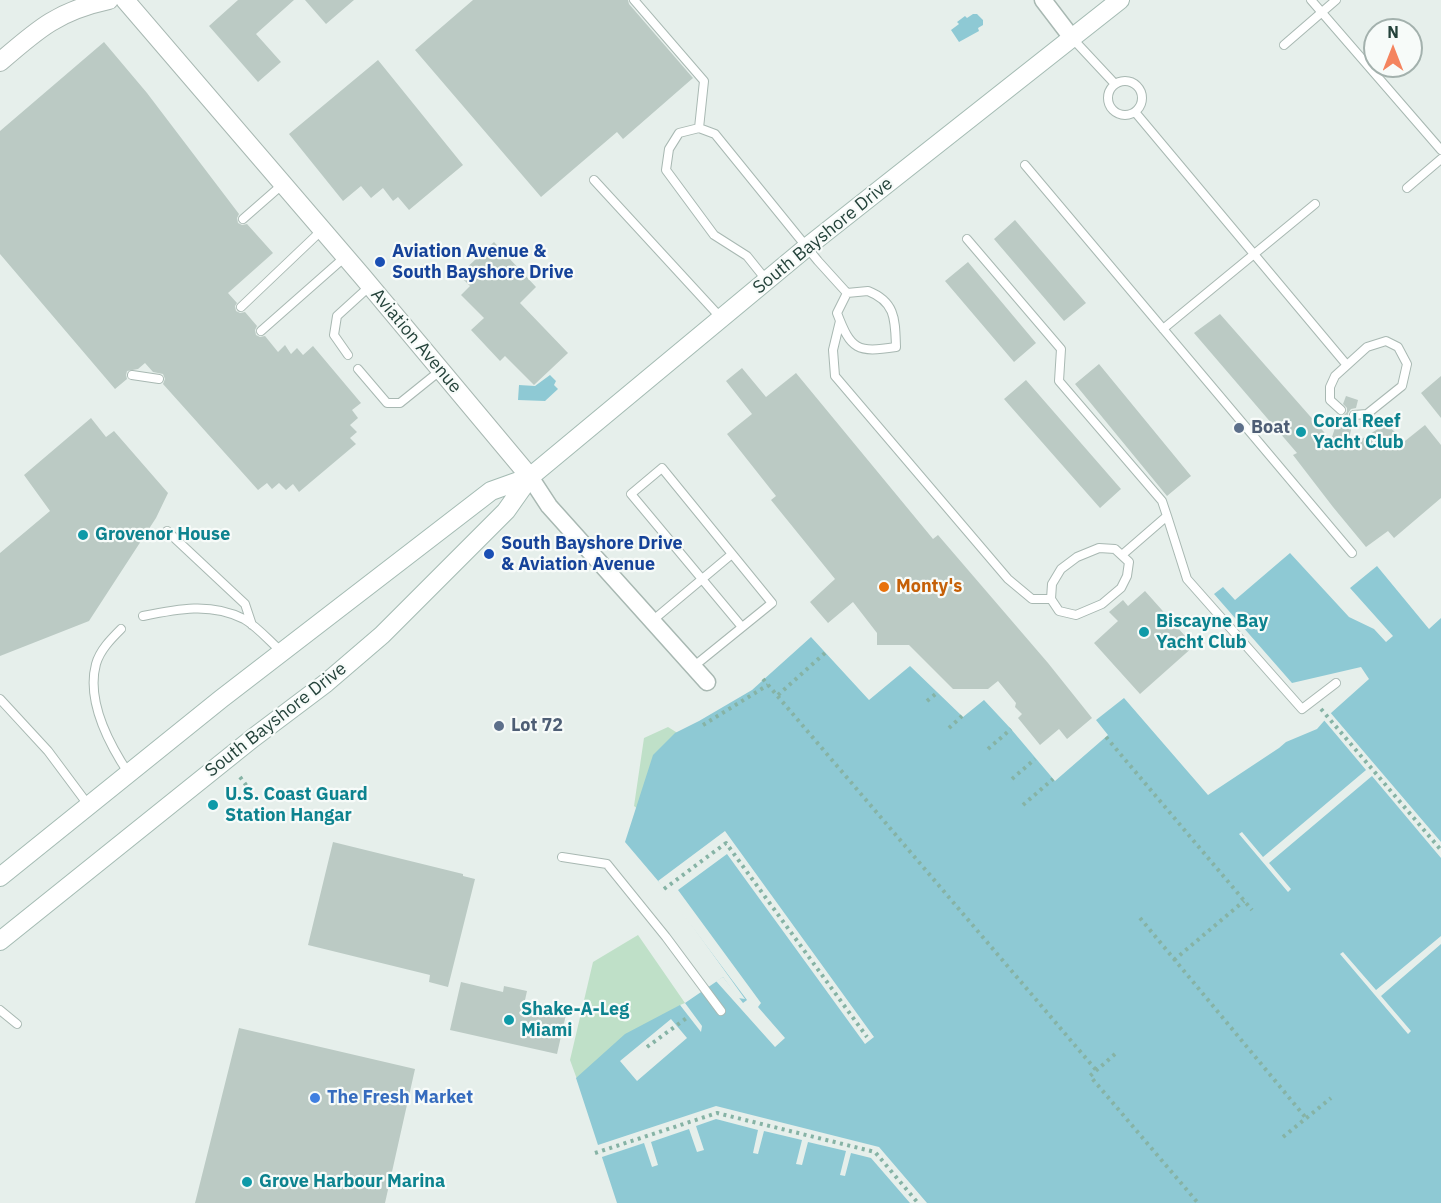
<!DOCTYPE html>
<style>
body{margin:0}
#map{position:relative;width:1441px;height:1203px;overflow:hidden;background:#e6efeb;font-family:"IBM Plex Sans",sans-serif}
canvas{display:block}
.north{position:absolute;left:1363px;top:18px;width:60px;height:60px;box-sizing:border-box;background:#f7fbf9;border:2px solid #a3b1ad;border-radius:50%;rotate:0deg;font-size:16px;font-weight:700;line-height:24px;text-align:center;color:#24423a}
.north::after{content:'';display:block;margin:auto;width:21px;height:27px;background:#f4845f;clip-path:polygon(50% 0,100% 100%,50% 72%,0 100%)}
</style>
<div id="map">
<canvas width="1441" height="1203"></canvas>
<div class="north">N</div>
</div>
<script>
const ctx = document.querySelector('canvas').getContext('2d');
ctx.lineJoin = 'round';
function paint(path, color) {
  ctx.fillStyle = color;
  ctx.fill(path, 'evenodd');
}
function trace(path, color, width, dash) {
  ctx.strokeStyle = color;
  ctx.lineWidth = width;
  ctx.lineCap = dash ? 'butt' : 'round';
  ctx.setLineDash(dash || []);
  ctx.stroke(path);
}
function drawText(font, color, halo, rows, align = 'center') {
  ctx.font = font + ' "IBM Plex Sans",sans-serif';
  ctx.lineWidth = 4.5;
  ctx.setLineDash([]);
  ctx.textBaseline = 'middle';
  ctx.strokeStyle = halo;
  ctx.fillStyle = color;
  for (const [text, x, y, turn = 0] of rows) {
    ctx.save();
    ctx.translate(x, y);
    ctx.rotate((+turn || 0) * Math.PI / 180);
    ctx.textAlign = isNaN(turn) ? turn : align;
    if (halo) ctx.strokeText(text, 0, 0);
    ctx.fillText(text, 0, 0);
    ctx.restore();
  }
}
paint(new Path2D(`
 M668,727L684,737L644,814L634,806L644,738Z
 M638,935L685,1003L680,1005L683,1010L582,1093L570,1060L593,962Z`), '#bfe0c8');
paint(new Path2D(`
 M973,14H977L983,20V25L978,28L979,31L959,42L951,30L959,24L957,22L965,16L967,18Z
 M550,375L556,381L554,385L558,389L545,401L518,400L519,385L535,386Z
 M1290,553L1349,617L1374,629L1386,642L1393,636L1350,588L1377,566L1429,629L1441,618V1203H617L576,1078L625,1034L680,1005L701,1032L702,1026L685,1003L723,977L738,998L745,999L670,895L625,842L653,755L675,733L699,721L752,690L811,637L869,700L910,666L963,717L984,700L1011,729L1055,781L1108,735L1096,720L1124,698L1208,795L1279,748L1286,742L1317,729L1331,713L1369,679L1361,667L1292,683L1214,594L1223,587L1235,600Z`), '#8ec9d4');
paint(new Path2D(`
 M1329,711L1441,842V858L1372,776L1269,863L1291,889L1288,892L1239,834L1242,832L1263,857L1366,770L1323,719Z
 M725,831L874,1037L865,1044L727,854L678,890L761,1003L758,1007L785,1038L775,1047L716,981L723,977L743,1003L747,1000L658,881Z
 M1441,936V944L1381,996L1411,1031L1408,1034L1340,954L1343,952L1376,990Z
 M671,1019L687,1038L637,1081L620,1061Z
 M716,1106L879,1147L927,1203H910L871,1158L851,1153L845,1176L840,1175L846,1151L808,1142L802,1165L796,1164L802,1140L764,1131L758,1154L753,1153L758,1130L716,1119L696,1126L704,1150L697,1152L689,1129L651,1142L658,1165L652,1167L644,1143L599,1158L595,1146Z`), '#e6efeb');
paint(new Path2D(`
 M238,0H294L256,34L281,62L258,82L209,26Z
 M305,0H354L326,24Z
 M473,0H628L629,4L693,78L623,139L617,132L541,197L415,50Z
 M104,42L147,93L239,214L237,218L238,223L242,225L247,224L273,253L228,293L237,303L235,306L236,311L240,313L245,312L257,326L255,330L256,335L260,337L265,336L278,352L285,345L291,354L297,348L303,355L313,346L361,403L352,410L358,418L350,425L357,432L350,438L356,444L299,492L293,484L286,490L279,483L272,489L267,483L258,490L163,384L165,379L163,374L153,372L145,363L138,369L127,371L126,375L127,379L115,389L0,254V131Z
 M378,60L463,165L409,210L398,197L393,201L383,188L371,198L361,186L343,201L289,134Z
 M1015,220L1086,303L1064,321L994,239Z
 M494,242L536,287L520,303L568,353L534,385L505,356L500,361L471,330L484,318L461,295L470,286L459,275Z
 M968,262L1036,343L1014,362L945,281Z
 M1220,314L1331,440L1339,416H1343L1347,412V408L1343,404L1346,396L1358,400L1356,408L1351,409L1348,413V418L1353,421L1347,448L1386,424L1405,441L1425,425L1441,445V498L1394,538L1388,531L1366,547L1333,507L1293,455L1297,453L1194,333Z
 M1099,364L1191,476L1167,496L1075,384Z
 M742,368L766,397L796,373L933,539L938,535L1048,663L1092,718L1067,739L1059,729L1040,745L1018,718L1022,714L1015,707L1016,703L998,681L988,689H953L909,645H877V633L853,602L828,623L810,602L835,579L771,500L776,496L727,434L752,414L726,381Z
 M1441,376V418L1421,393Z
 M1026,380L1121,489L1100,508L1004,399Z
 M91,418L106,437L114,431L168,493L156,518L89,621L0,656V553L50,511L24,475Z
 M1145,591L1194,646L1140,694L1094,643L1118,621L1109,612L1123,600L1128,606Z
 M333,842L463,874V876L475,879L448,987L429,982L430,975L308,945Z
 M461,982L503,992L504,986L527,991L525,1000L567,1010L557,1054L450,1030Z
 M239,1028L415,1069L385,1203H195Z`), '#bbcac4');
const service = new Path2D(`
 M634,0L704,81L699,128
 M1311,0L1441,150
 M1072,38L1115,84
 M1284,45L1336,0
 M1108 98a17 17 0 1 1 34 0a17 17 0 1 1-34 0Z
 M1135,112L1346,364
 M1025,165L1352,553
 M594,180L721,318
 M1407,188L1441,159
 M243,219L283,184
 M967,239L1061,349L1059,381L1162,501L1167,516L1122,555
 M767,281L747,256L714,235L666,170L669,149L679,133L699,128L715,134L818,261L847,293
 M868,291C896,302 895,320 896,347C857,353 851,350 837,313L847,293Z
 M241,307L322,230
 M840,321L833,350L835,376L1008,579L1032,599H1051
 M1163,329L1315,204
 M261,331L345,257
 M348,355L334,335L337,316L370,286
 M358,369L387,403H400L441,370
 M132,375L159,379
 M1341,410L1330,400V387L1335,376L1367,347L1386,341L1398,347L1407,364L1402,386L1367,414L1354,415
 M1167,516L1187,579L1302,709L1336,683
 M167,531L245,604L252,625
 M1099,548L1115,549L1129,562L1127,576L1121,588L1102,604L1076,615L1059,611L1051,599L1052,584L1061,569L1077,557Z
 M143,616C177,609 211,602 244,619C258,627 270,642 283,653
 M652,621L732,554
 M121,629C111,639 100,650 96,664C86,701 109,744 129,774
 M693,667L772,603L662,468L631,494L742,627
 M0,699L48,751L89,806
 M562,857L607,864L666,937L721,1011
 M0,1010L17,1024`);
const minor = new Path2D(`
 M1043,0L1072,38
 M530,477L549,506L707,682`);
const tertiary = new Path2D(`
 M125,0L362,276L530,477
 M0,62C38,29 58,11 109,0`);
const secondary = new Path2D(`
 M0,877L221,699L491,491L530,477
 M0,941L253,738L326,683L382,635L506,511L530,477L807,247L1120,0`);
trace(service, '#a8b8b2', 10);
trace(minor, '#a8b8b2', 19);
trace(tertiary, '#a8b8b2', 20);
trace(secondary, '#a4bbb3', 20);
trace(new Path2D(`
 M763,679L1096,1070
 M778,695L825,653
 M927,701L938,692
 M1321,709L1441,850
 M703,725L768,685
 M949,728L962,716
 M1106,737L1252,910
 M988,749L1011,729
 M240,777L249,789
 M1012,779L1035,759
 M1023,805L1053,779
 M664,889L726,843L867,1037
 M1140,918L1306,1118
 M1174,960L1244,901
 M647,1047L688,1017
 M1115,1054L1090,1076L1198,1203
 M1283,1137L1331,1098
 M595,1153L717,1113L875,1152L918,1203`), '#86b3a5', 4, [3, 4.5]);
trace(service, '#fff', 8);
trace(minor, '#fff', 16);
trace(tertiary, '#fff', 18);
trace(secondary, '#fff', 18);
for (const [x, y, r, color] of [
 [380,262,6,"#1a4fb4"],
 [1239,428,6,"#5c6f8a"],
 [1301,432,6,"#0f9aa8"],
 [83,535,6,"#0f9aa8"],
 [489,554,6,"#1a4fb4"],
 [884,587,6,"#e8710a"],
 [1144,632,6,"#0f9aa8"],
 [499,726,6,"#5c6f8a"],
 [213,805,6,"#0f9aa8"],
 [509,1020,6,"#0f9aa8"],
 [315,1098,6,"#3f7fe0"],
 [247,1182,6,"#0f9aa8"]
]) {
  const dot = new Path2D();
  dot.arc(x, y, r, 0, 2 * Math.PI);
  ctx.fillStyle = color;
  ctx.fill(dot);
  trace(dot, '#f7fbf9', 2);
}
drawText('18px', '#24423a', '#f7fbf9', [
 ["South Bayshore Drive",823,236,-39],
 ["Aviation Avenue",416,341,50],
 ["South Bayshore Drive",276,720,-38]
]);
drawText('bold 18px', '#164399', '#f7fbf9', [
 ["Aviation Avenue &",392,252],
 ["South Bayshore Drive",392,273],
 ["South Bayshore Drive",501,544],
 ["& Aviation Avenue",501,565]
], 'left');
drawText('bold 18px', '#0d838f', '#f7fbf9', [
 ["Coral Reef",1313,422],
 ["Yacht Club",1313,443],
 ["Grovenor House",95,535],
 ["Biscayne Bay",1156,622],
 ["Yacht Club",1156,643],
 ["U.S. Coast Guard",225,795],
 ["Station Hangar",225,816],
 ["Shake-A-Leg",521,1010],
 ["Miami",521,1031],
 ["Grove Harbour Marina",259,1182]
], 'left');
drawText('bold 18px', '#4e5e75', '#f7fbf9', [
 ["Boat",1251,428],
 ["Lot 72",511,726]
], 'left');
drawText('bold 18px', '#c56008', '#f7fbf9', [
 ["Monty's",896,587]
], 'left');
drawText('bold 18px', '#366cbe', '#f7fbf9', [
 ["The Fresh Market",327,1098]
], 'left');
</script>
